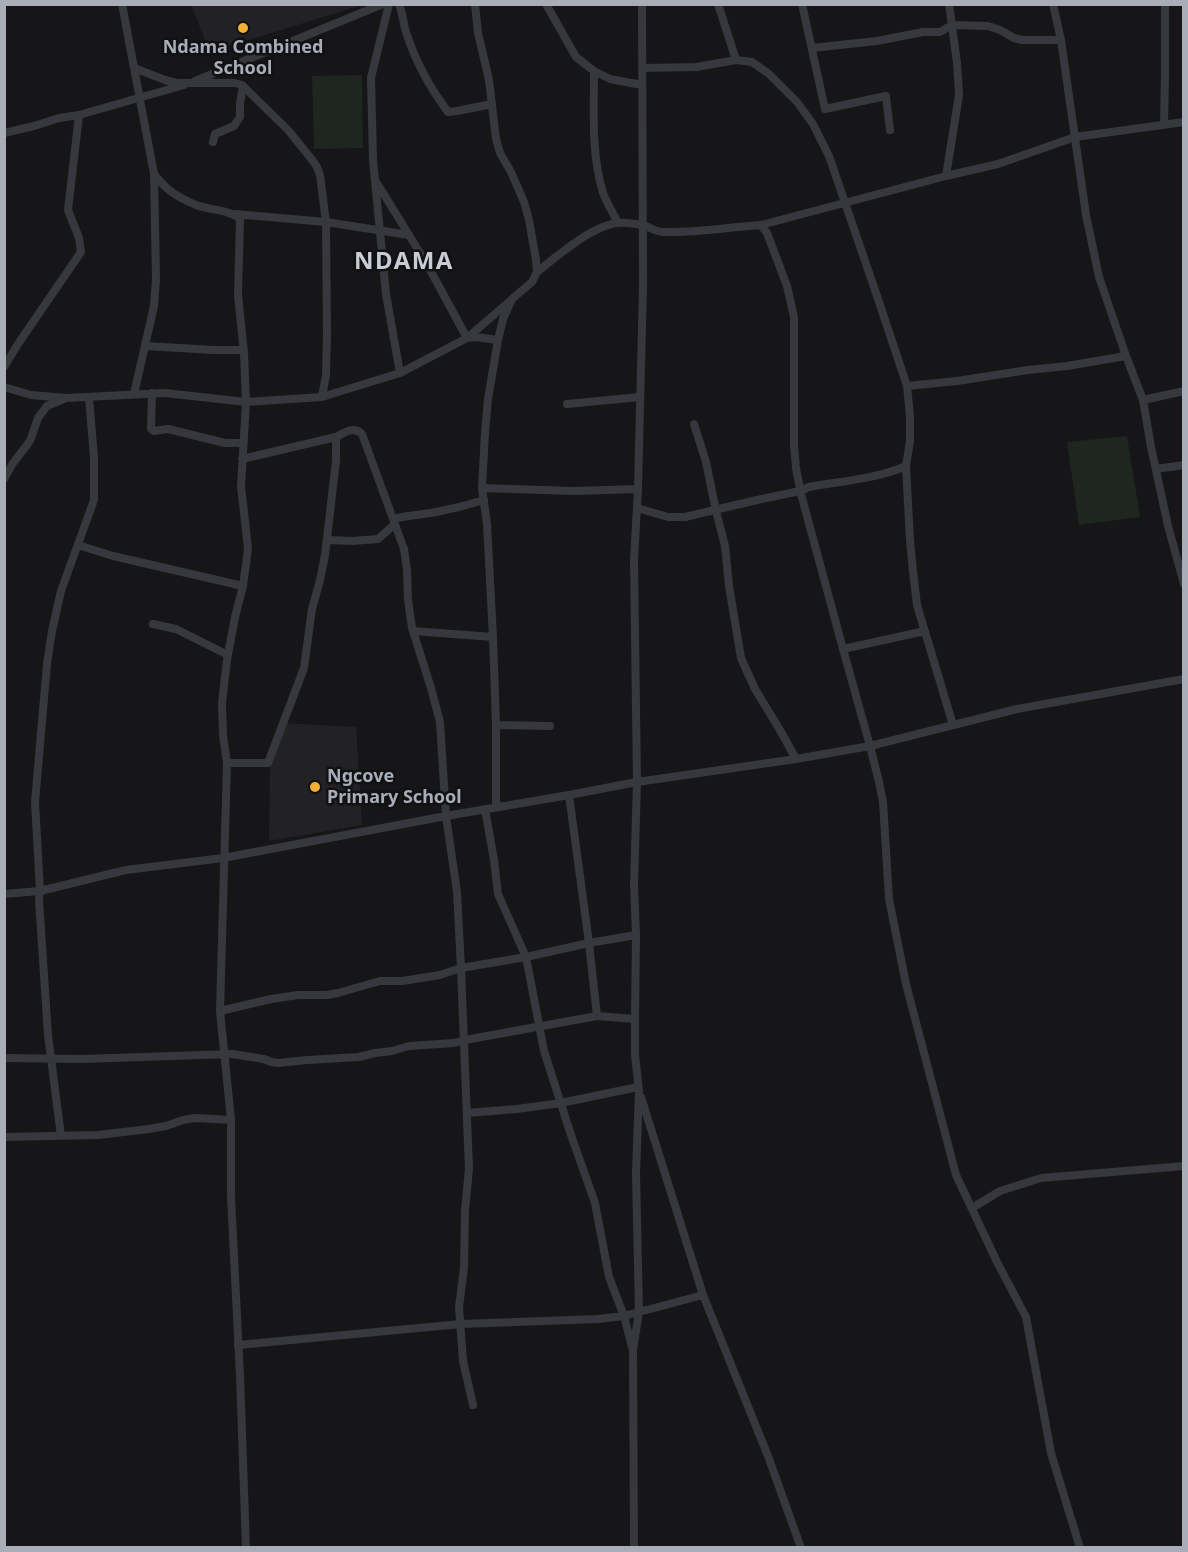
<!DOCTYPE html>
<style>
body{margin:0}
#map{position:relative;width:1188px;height:1552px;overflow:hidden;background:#161618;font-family:"Noto Sans",sans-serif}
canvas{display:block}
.frame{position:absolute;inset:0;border:6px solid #a8adb8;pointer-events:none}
</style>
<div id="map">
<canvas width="1188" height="1552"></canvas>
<div class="frame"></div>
</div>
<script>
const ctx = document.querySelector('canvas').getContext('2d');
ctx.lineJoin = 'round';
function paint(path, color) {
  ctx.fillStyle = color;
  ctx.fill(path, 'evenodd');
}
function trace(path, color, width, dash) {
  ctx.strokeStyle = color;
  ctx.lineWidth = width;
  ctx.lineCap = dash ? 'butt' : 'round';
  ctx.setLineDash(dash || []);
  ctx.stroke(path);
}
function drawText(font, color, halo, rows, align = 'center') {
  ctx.font = font + ' "Noto Sans",sans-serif';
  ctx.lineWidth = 5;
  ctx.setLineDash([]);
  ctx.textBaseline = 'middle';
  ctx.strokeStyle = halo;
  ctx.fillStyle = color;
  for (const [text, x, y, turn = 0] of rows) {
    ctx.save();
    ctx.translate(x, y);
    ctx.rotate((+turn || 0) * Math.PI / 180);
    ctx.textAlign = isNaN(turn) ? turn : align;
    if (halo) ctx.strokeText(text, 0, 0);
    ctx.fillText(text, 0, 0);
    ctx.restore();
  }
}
paint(new Path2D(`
 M191,5H362L210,52Z
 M282,723L356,727L362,825L269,841L270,763Z`), '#222225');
paint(new Path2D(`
 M362,75L363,148L314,149L312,76Z
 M1127,436L1140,517L1079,525L1067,442Z`), '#1e261f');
trace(new Path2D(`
 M122,4L154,174L156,279L154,306L134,394
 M389,4L371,78L373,160L386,294L400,373
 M399,4C403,14 403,23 406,32C415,60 430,88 448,112L457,111L492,104
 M475,4L478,33L489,80L496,139L500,153L511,172L524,202L529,220L536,260L537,272L532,282L512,299L503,319L498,340L488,399L485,433L482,488L487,524L493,637L496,725V807
 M546,4L576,57L594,71L610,79L642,85
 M718,4L736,60
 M802,4L825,109L886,96L890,130
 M1053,4L1061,40L1086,215L1099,277L1126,356L1143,400L1151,447L1168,526L1184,584
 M812,48L877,41L923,32H940L952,25L988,26L1000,30L1014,38L1022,40H1061
 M134,68L165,80L177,83H235L242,85L288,130L313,161L317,167L320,175L326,222L327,333L326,375L322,397
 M642,68L696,67L736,60L752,62L769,74L797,102L813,124L829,156L877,296L907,386L910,416V441L906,466L910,540L913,571L917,605L953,725
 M594,71C594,112 591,153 603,193C607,203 613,213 618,223
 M195,81L383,4
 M1164,125L1165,76V4
 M4,133L34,126L59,118L79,115L184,85
 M213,142L215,134L234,126L240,117V103L243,86
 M154,174C166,190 177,197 196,205C208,210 234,210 240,220L238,295L244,353L246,402L241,487L245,521L248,549L243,586L235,617L227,660L222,703L223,735L227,763L220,1011L231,1120V1197L240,1376L246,1548
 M946,176L959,95L957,63L949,4
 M377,183L428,266L467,338L510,301
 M235,214L326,222L409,235
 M761,225L767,233L787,286L794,317V445L796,468L801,494L843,649L925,631
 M537,272C557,256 594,224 619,223C626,222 635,224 642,225C650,227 656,232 664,232C696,233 729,227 761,225L946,176L998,164L1075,137L1184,122
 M145,346L213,350H243
 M4,367L18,344L81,252L79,238L68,210L79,115
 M907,386L957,381L1028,370L1067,366L1126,356
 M4,387L31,395L66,398L165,393L246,402L322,397L400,373L467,338L475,337L498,340
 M152,393L151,429L154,431L168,429L225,443H243
 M1143,400L1184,391
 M567,404L640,397
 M694,424L706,462L716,511L725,546L729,586L741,658L755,689L780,730L796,759
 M242,459L336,437C345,432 354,426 362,434L404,549L407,570L408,600L412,628L431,688L440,722L446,816L457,892L461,968L469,1169L465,1210L464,1268L459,1307L463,1361L473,1405
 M1156,469L1184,465
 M4,479L13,463L30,441L38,418L47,406L64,399
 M482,488L573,491L638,489
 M637,508L668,517H685L757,500L800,491L809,487C842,481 876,479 906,466
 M393,519C408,515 421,515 436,512C452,509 468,505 484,500
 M327,540L352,541L378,539L395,524
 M78,545L113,556L243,586
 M153,624L176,629L228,655
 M413,631L493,637
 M843,649L870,746L879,782L883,802L889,899L906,984L956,1175L997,1262L1026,1317L1051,1453L1080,1548
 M496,725L550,726
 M227,763H268L304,668L312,609L320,580L325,555L336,461V437
 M569,795L589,943L597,1016
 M485,809L494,860L498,894L526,957L544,1051L571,1135L595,1203L609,1277L624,1316L632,1347
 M4,894L40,891L126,870L223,858L446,816L569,795L637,782L796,759L870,746L1017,709L1184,679
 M220,1011L271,999L298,995H327L338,993L380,981H402L440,975L461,968L526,957L589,943L636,935
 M4,1058L82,1059L232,1054L264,1059L271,1062L278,1063L307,1060L359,1057L375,1053L392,1051L409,1046L454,1043L465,1040L597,1016L635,1019
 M641,1097L703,1295L768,1456L801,1548
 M467,1113L517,1109L561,1103L638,1087
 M61,1136L48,1035L39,900L40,891L35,802L47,664L52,631L61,591L94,500V457L89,398
 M4,1137L98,1135L149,1129L166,1126L183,1120L195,1118L231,1120
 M972,1208L1000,1191L1041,1178L1184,1166
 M238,1345L461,1324L598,1319L624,1316L703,1295
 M634,1548L633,1350L639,1312L636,1173L639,1091L635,1055V1019L636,935L634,885L637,782L634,560L638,489L643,286L642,4`), '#37383d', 8);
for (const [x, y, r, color] of [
 [243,28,6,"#f2b134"],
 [315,787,6,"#f2b134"]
]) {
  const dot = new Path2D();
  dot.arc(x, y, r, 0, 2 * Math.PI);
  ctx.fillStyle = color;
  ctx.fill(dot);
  trace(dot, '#111113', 2);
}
drawText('bold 18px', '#a8adb8', '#111113', [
 ["Ndama Combined",243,48],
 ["School",243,69],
 ["Ngcove",327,777,"left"],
 ["Primary School",327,798,"left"]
]);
ctx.letterSpacing = '1.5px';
drawText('bold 24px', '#c9ccd4', '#111113', [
 ["NDAMA",404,262]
]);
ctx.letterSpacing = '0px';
</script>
